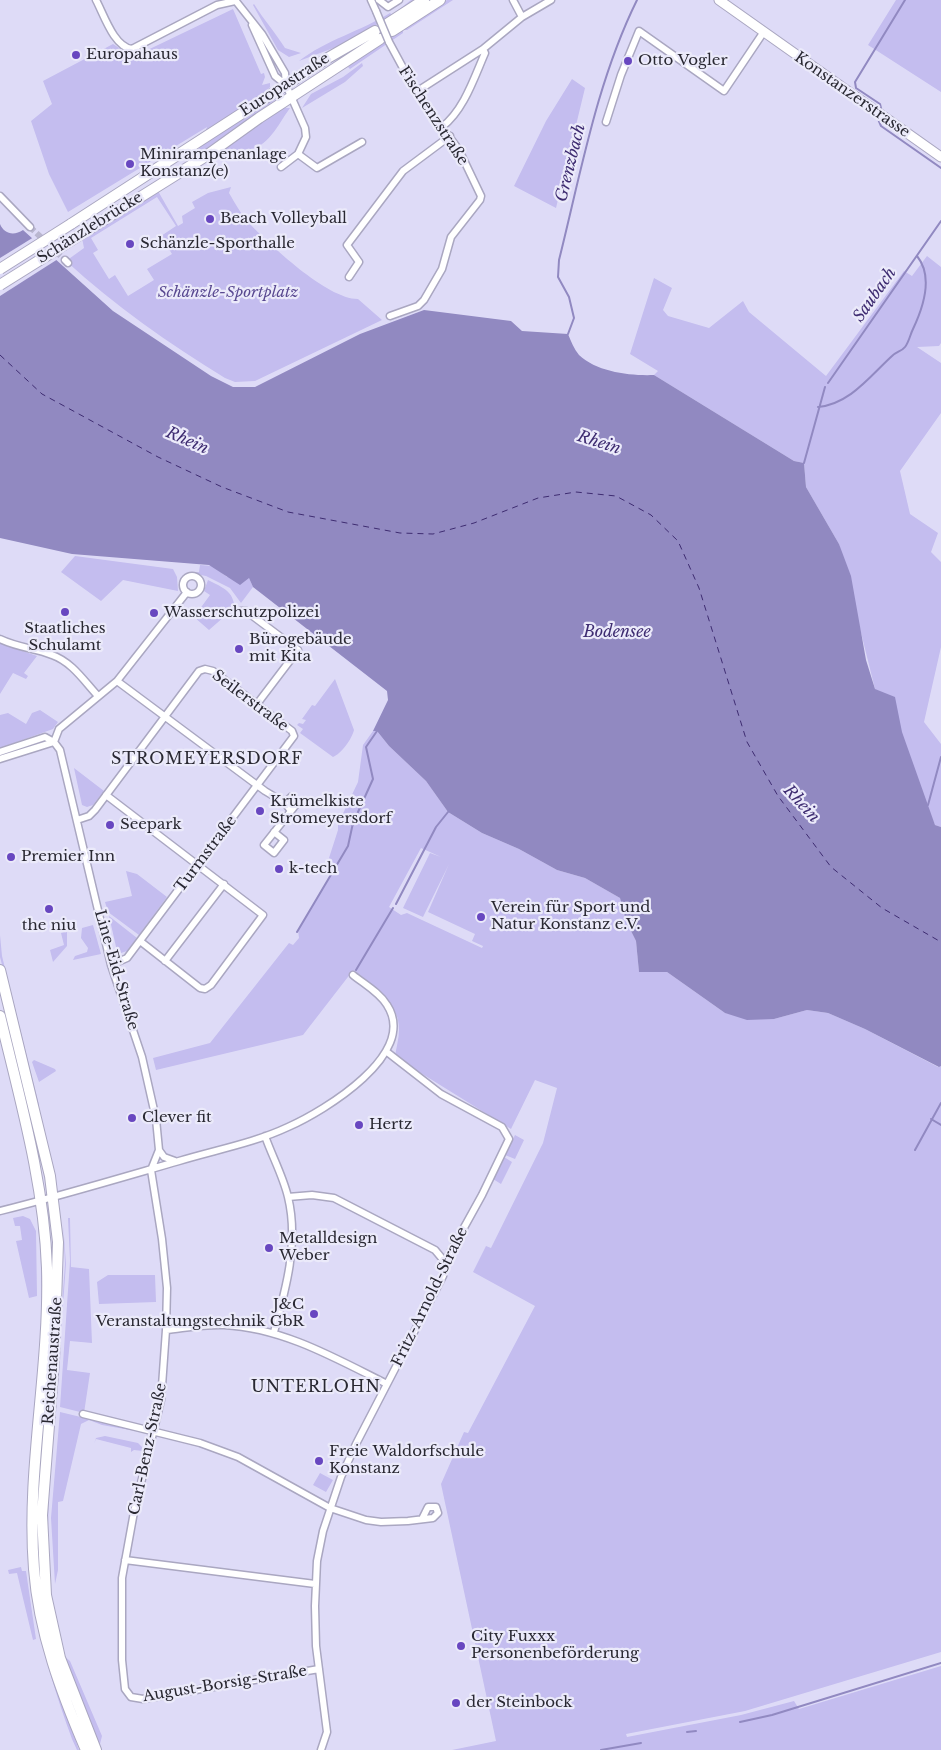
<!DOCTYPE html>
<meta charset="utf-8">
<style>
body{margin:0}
canvas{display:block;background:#dedbf7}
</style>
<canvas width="941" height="1750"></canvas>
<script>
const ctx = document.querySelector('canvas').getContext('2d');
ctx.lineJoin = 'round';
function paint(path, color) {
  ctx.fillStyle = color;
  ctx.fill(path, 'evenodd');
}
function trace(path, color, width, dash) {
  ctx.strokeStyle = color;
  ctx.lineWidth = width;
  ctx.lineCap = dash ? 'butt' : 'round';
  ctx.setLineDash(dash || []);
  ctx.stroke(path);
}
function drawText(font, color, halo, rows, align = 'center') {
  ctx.font = font + ' "Libre Baskerville",serif';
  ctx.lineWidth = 4.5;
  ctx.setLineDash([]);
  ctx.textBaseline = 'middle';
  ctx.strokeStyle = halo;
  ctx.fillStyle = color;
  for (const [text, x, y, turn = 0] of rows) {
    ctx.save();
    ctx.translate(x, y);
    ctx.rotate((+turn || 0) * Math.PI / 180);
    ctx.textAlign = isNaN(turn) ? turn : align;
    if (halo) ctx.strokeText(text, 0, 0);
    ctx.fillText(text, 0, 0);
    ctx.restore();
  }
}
paint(new Path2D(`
 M411,0H418L344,44L299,61C326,40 361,31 390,13L392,15Z
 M447,0H453L407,30H403V33L350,69L348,67L360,56Z
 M896,0H941V92L868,45Z
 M254,4C264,20 275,32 285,48L301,53L289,57L278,50L253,5Z
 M233,9L261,74L264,73L265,77L262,85L270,83V87L262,96L205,132L207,127L68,212L49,174L31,121L52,104L43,81L113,44L133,57Z
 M362,63L363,66L345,82L302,108L311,94L343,77Z
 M572,79L585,88L556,208L514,186L546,121Z
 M276,96L278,98L200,153L198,149L199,146Z
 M284,108H290C277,126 269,147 245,151C235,152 226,152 217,155L261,121Z
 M231,187L229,193C235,203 241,214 248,222C270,245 327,299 358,299L382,320L255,381L235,382L225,378C168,343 115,306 66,261L84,248L82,238L158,191L178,226L183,223L182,216L195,208L192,202L208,193ZM157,197L176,226L161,236L172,254L147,269L154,280L128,296L115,275L109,279L93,253L98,250L91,238Z
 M927,256L941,267V343L939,346L917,347L941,363V413L900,471L910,514L938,533L931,552L941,562V647L924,722L941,744V827L935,825L875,689L839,544L806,487L804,463L794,461L654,375L658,371L630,354L654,278L672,288L663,310L668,316L709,328L743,301L749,312L826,376L904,271L912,276Z
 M75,556L173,569L177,577L178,591L123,580L101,601L61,572Z
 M200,565L213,566L227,577L249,578L253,587L241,603L230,588L206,576L191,573L199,572Z
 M208,580C230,591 234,592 236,618L225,616L209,630L194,617L210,595L204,591Z
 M0,643L37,656L24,673L28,676L26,679L13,673L0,694Z
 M335,679L354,730C352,739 341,754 333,757L300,733L303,729L297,725L299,723L303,724L306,720L302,719L312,705L315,706Z
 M40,710L58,722L53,729L0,748V715L8,713L26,724L32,713Z
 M373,731H377L389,746L426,781L448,812L482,833L519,849L557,870L585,878L620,898L626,921L636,941L639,972H667L725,1013L774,1019L807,1010L828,1013L865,1029L938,1067L941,1066V1652L745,1711L626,1734L627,1737L741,1715L794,1701L799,1709L941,1666V1750H452L496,1741L441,1484L464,1432L468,1433L535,1306L473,1272L486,1246L491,1248L543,1143L557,1088L535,1080L511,1129L395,1057C396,1048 399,1039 399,1030C400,1001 372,987 351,973L303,1035L156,1070L153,1058L210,1043L289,943L293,945L299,938L298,930L336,867L329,858L338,830V824L358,782L363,745ZM421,848L441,857L430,853L403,908L423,917L449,864L428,912L475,934L472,941L483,946L495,923L482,948L407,913L401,915L389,907Z
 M74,768L104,791L93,805L87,807L82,805Z
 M126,871L137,874L167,897L139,935L108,912L105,902L132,896Z
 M109,916L137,938L127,951L121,953L117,951Z
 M93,925L101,954L73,960L75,956L87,952L88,948L81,938L82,928Z
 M67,931V946L53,962L50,950L64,945L61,933Z
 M0,935L2,956L39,1105H38L0,957Z
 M34,1060L55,1069L56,1071L39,1082L32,1062Z
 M515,1135L524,1140L515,1159L505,1155Z
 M504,1157L512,1162L501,1184L493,1179Z
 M23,1216L30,1219L36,1231L37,1296L29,1298L16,1241L22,1240L20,1226H15L13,1218Z
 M68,1218H70L71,1267L89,1269L92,1343L70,1341L67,1370L90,1373L84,1413L60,1407L70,1261Z
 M63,1223L66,1264L49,1491L48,1529L51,1594L46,1529L65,1264Z
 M40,1225L44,1294L29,1534L65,1711L79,1750H77L72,1739C41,1653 23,1583 29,1490C33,1420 44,1349 41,1278C41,1262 41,1244 38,1229Z
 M108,1275H155L156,1302L99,1304L97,1282Z
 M60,1412L147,1433L102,1425L89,1420L81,1424L63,1501L58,1502V1570L55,1584L51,1518Z
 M105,1436L138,1443L142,1447L143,1451L134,1450L131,1452V1448L96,1439L94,1444L96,1438Z
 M320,1473L333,1480L326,1492L313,1485Z
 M21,1567L22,1571H26L36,1639L33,1640L17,1573L9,1574L8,1570Z
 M64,1656L70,1661L102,1736L99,1748Z`), '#c4bdef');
paint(new Path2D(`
 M0,224C4,234 14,236 23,230L113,311L211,376L233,387H255L360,334L424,310L511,321L522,331L568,334C571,341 574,349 579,355C597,372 630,376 654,375L794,461L804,463L806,487L839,544L851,576L866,660L875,689L895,697L902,732L935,825L941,827V1066L939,1067L865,1029L828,1013L807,1010L774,1019L747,1020L725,1013L667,972H639L636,941L626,921L620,898L585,878L557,870L519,849L482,833L448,812L426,781L389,746L377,731H373L388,700L387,691L253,587L249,578L240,585L209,565L72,554L0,538Z`), '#9189c1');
paint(new Path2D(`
 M34,237L58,259L0,296V258Z`), '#dedbf7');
trace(new Path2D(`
 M881,108L880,104L856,88L855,82L905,0
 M878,119L881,126L941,168
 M568,334L574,318L569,297L558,277L559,260C581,172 597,81 637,0
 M828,383L941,221
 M818,407C850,404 870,376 892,356C896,352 902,351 905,347C909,342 910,335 913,329C923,308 934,277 917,256
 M804,463L825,387
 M928,805L941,757
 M396,904L436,827L448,812
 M297,932L348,846L353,823L373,779L366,747L377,731
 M356,970L393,908
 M931,1119L941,1125
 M915,1150L941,1103
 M740,1722L772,1715L941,1663
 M687,1732L696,1731
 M601,1750L641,1743`), '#9189c1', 2);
trace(new Path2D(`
 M0,355L42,394L158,457L222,487L288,512L400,533L433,534L474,523L538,498L576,492L616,496L651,515L678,541L699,588L747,742L778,796L831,867L882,908L941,942`), '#3e2c71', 1, [6, 5]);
trace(new Path2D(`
 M30,227L65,260`), '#bab7d0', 6, [6, 3]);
const street = new Path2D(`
 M96,0C104,15 114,47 132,49L217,5L235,1
 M235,0L262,34L285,73L286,85L305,128L306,137L298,154L281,167
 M371,0L376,11
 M379,0L388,7L399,0
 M513,0L522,17
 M252,25L275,76L286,85
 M389,42L416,92L459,150L481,196L480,200L451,237L442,269L424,300L418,306L390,316
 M416,92L483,49L522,17L551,0
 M606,122L621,75L639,31L724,91L763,33
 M442,127C464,110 474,78 485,53L483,49
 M298,154L317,168L362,142
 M0,196L30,227
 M65,260L68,263
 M349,277L359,262L347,245L403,171L450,136
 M183 585a9 9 0 1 1 18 0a9 9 0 1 1-18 0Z
 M241,611H246L298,650L257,704
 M0,639C19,648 35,648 52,655C72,662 84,681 98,696
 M117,681L265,791L285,803L291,811L264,845L274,853L284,840L274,832
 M54,742L59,729L117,681L187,592
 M0,752L45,737L54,742L60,750L111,965L142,1057L156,1119L159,1150L151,1170
 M0,759L54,742
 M106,795L263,915L211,985L205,989L200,988L140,941
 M285,803L291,797L298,802L291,811
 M77,820L89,816L95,810L199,671L205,669L213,671L292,731L294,736L127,958L111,965
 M165,961L224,884
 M265,1136C272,1156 283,1176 288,1197C299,1242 286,1289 274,1332
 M159,1150L164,1157L175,1161
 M151,1170L162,1239L167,1288L166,1330L161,1400L134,1512L122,1578V1660L125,1689L131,1697L143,1699L319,1669
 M288,1197L312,1195L334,1198L435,1250L445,1262
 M0,1211C60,1196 120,1178 179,1161C215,1150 254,1143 288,1127C324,1111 419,1054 387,1005C379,992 364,984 353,975
 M166,1330C185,1328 205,1324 224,1325C283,1328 335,1358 387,1384
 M83,1414L200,1443L238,1457L330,1508L366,1520L381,1522L408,1521L433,1518L438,1513L436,1507H428L422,1519
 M125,1560L315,1584
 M321,1750L327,1732L316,1646L315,1606L317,1561L323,1531L341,1477L356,1444L443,1276L445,1262L482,1195L509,1139L502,1127L441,1094L387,1052`);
const secondary = new Path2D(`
 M719,0L941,157`);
const primary = new Path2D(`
 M387,24L424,0
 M392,31L440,0
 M206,156L259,118L380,39
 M71,224L326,59L375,31
 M0,970L50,1176L58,1242L54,1361L42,1515L46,1595L60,1658L96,1750
 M0,1016C20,1100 44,1182 47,1268C50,1369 26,1469 34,1569C39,1633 61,1692 86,1750`);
trace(street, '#aaa7c1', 9);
trace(secondary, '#aaa7c1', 11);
trace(primary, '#aaa7c1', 12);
trace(street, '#fff', 6);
trace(secondary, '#fff', 9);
trace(primary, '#fff', 10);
const streetBridge = new Path2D(`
 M376,11L389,42`);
const primaryBridge = new Path2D(`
 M0,269L71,224
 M0,285L206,156`);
trace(streetBridge, '#aaa7c1', 9, []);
trace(primaryBridge, '#aaa7c1', 12, []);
trace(streetBridge, '#fff', 6);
trace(primaryBridge, '#fff', 10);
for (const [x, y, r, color] of [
 [76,55,5,"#6847c0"],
 [628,61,5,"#6847c0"],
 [130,164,5,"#6847c0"],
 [210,219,5,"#6847c0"],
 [130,244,5,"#6847c0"],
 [65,612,5,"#6847c0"],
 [154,613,5,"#6847c0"],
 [239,649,5,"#6847c0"],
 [260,811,5,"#6847c0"],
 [110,825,5,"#6847c0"],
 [11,857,5,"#6847c0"],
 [279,869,5,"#6847c0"],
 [49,909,5,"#6847c0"],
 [481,917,5,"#6847c0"],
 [132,1118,5,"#6847c0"],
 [359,1125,5,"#6847c0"],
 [269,1248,5,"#6847c0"],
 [314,1314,5,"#6847c0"],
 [319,1461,5,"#6847c0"],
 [461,1646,5,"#6847c0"],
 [456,1703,5,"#6847c0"]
]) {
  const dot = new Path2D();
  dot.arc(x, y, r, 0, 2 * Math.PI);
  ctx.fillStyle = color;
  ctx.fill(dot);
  trace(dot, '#ebeafa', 2);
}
drawText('15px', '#292832', '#ebeafa', [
 ["Europahaus",86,55],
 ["Otto Vogler",638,61],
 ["Minirampenanlage",140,155],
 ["Konstanz(e)",140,172],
 ["Beach Volleyball",220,219],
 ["Schänzle-Sporthalle",140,244],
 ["Wasserschutzpolizei",164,613],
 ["Staatliches",65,629,"center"],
 ["Schulamt",65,646,"center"],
 ["Bürogebäude",249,640],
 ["mit Kita",249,657],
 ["Krümelkiste",270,802],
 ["Stromeyersdorf",270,819],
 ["Seepark",120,825],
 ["Premier Inn",21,857],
 ["k-tech",289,869],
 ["Verein für Sport und",491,908],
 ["Natur Konstanz e.V.",491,925],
 ["the niu",49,926,"center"],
 ["Clever fit",142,1118],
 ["Hertz",369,1125],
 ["Metalldesign",279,1239],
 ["Weber",279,1256],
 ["J&C",304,1305,"right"],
 ["Veranstaltungstechnik GbR",304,1322,"right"],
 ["Freie Waldorfschule",329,1452],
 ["Konstanz",329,1469],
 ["City Fuxxx",471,1637],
 ["Personenbeförderung",471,1654],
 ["der Steinbock",466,1703]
], 'left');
drawText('15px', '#292832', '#ebeafa', [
 ["Europastraße",285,85,-33],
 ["Konstanzerstrasse",852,95,35],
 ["Fischenzstraße",433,116,57],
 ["Schänzlebrücke",90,228,-32],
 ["Seilerstraße",250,701,37],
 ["Turmstraße",206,854,-53],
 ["Line-Eid-Straße",116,970,74],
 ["Fritz-Arnold-Straße",430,1297,-64],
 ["Reichenaustraße",53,1361,-86],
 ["Carl-Benz-Straße",148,1449,-78],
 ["August-Borsig-Straße",225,1684,-9]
]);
drawText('italic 15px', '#594991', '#ebeafa', [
 ["Schänzle-Sportplatz",228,293]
]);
drawText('italic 16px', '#3e2c71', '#ebeafa', [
 ["Grenzbach",571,163,-76],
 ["Saubach",875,295,-55],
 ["Rhein",187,441,24],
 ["Rhein",599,443,18],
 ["Bodensee",617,632],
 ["Rhein",801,804,47]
]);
ctx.letterSpacing = '1px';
drawText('16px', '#292832', '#ebeafa', [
 ["STROMEYERSDORF",207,759],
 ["UNTERLOHN",316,1387]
]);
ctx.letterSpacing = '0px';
</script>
